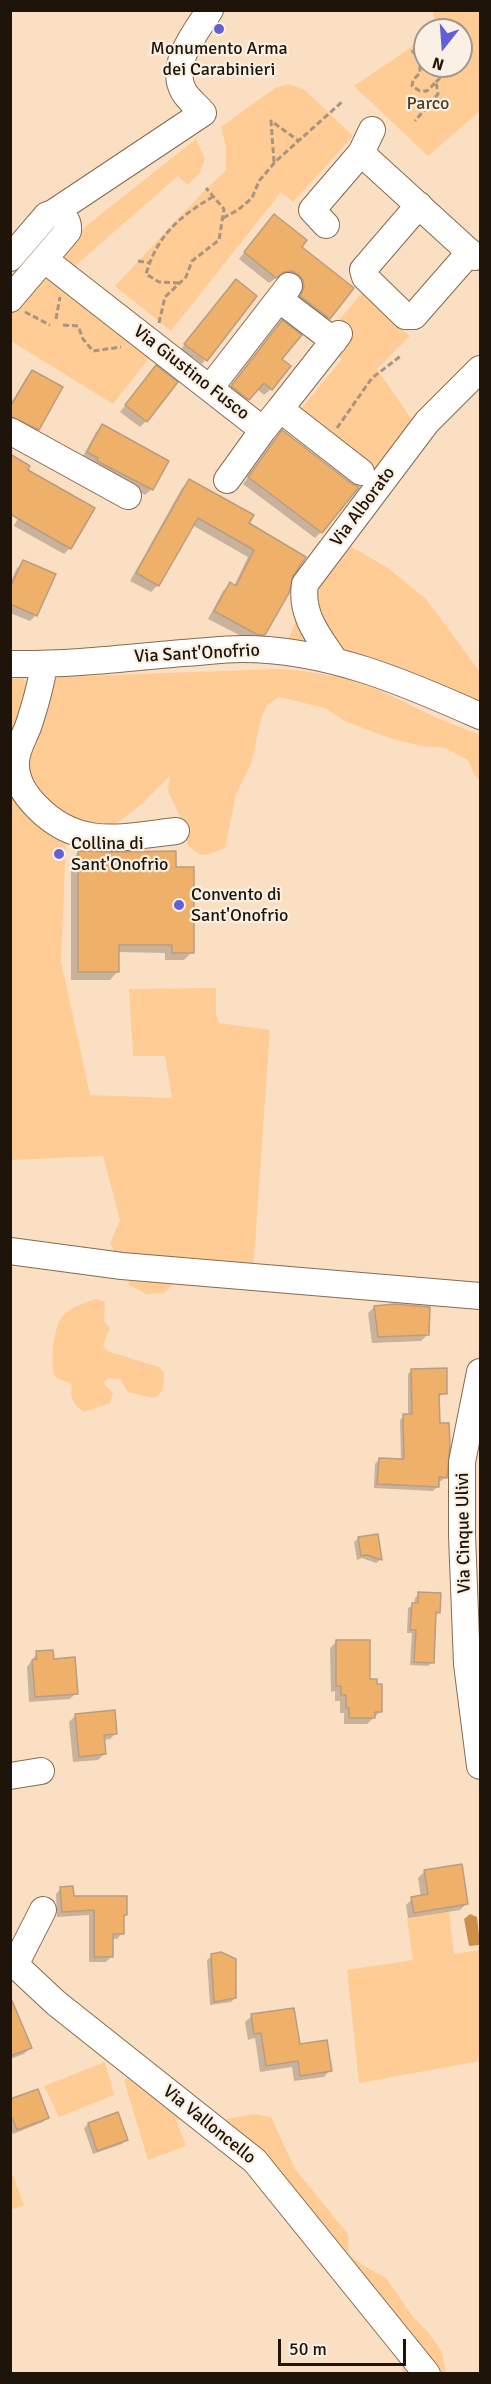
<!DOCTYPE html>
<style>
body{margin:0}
#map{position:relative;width:491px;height:2384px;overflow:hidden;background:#fbdfc2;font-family:Signika,sans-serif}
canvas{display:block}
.frame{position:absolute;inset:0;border:12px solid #1e140a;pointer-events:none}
.north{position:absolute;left:413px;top:18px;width:60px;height:60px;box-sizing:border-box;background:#fbf0e4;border:2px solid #a3988d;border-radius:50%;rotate:197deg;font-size:16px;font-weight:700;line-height:24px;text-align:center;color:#1e140a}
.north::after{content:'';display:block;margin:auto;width:21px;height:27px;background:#6260d9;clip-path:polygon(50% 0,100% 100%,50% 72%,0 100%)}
.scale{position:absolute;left:278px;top:2339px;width:128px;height:27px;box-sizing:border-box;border:3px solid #1e140a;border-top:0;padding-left:8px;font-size:18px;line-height:21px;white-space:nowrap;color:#1e140a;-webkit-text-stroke:4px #fbf0e4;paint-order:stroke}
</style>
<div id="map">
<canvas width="491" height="2384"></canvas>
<div class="frame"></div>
<div class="north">N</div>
<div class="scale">50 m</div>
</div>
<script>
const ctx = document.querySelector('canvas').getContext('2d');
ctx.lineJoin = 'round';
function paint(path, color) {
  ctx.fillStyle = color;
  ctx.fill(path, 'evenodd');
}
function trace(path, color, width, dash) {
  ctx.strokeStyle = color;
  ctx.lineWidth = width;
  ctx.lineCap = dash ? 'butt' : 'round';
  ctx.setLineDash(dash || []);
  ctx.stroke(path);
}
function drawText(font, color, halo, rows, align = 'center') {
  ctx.font = font + ' Signika,sans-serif';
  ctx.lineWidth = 4.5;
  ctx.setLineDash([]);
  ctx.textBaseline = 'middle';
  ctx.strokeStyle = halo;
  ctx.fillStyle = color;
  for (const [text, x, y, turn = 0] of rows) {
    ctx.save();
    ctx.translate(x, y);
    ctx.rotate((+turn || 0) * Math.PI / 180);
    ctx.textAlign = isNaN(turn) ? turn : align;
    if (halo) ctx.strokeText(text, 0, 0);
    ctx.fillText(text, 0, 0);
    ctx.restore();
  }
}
paint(new Path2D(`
 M433,11H480V111L428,156L354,86L425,38V66H461V30H437Z
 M289,84L305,90L353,136L293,202L281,192L171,331L115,286L203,192L226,170V146L221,127L275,88Z
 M196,139L205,159L200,173L187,185L178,176L76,265L77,267L72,269L64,263L65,252L86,226Z
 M47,279L53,280L153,353L113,404L11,341L10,311L42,281Z
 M368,285L395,326L410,336L377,369L415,424L376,473L296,415L342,359L331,350L330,331Z
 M343,542L388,568L426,599L480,672V710L286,645L310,585Z
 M277,669L304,671L344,678L377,689L439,719L480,735V781L474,774L468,760L445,748L422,746L389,738L345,721L325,708L279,697L267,705L261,719L251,764L236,794L225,848L206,855L199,854L188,846L180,817L168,791L170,776L142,804L117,823L87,830L23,790L25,746L47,686L57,677Z
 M23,678L31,687L11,744V679Z
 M10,793L66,839L61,961L90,1095L172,1098L165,1056H133L129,989L216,988V1014L219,1023L270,1030L253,1272L176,1282L164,1293L147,1294L129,1285L128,1278L110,1243L120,1220L103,1156L11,1160Z
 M96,1299L105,1302L104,1322L110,1328L103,1345L107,1351L159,1367L164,1373C164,1384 164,1393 154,1398L128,1392L120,1379L109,1378L103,1383L113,1393L110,1403L84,1412C73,1405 69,1398 72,1385C67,1379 60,1382 56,1377C48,1368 54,1325 62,1317C70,1307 85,1303 96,1299Z
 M449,1911L454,1954L480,1950V2061L359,2083L347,1970L413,1960L407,1918Z
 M105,2062L114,2095L59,2117L44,2086Z
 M130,2077L186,2118L176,2120L186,2146L148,2160L124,2080Z
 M254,2114L271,2117L295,2169L348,2234L349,2255L364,2266L386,2278L414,2318L428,2332L442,2352L446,2373H402L403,2357L231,2137L226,2119Z
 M11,2171L24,2205L11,2210H10Z`), '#ffcc96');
paint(new Path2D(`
 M470,1914L477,1917L480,1945L469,1946L464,1919Z`), '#cd8f49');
paint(new Path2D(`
 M268,222L300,248L328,318L322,324L295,303L298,295L285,277L276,278L269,283L239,259Z
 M233,285L255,296L202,364L181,349Z
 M282,322L280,359L271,389L264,395L257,389L242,406L226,393Z
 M156,367L146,421L140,427L120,412Z
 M32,372L38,429L32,435L10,424V405L26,378Z
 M102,426L152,489L145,495L92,467L82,458L96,432Z
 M276,438L321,532L315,538L243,484Z
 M25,471L70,548L64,554L14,526L19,516Z
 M189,481L291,575L264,634L256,642L251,641L208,619L223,591L230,584L234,586L248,557L192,525L158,585L151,592L130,581L182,488Z
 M23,562L36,615L30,621L10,613V583L17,568Z
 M79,852L174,868L192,952L184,960H165V953L118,952V971L110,980H71V860Z
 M374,1307L427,1335L421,1341L372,1343L368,1313Z
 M412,1370L445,1393L438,1397L439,1425L446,1477L441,1481H437V1487L433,1491L374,1488L375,1464L379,1459L401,1461L400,1420L404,1415H408V1374Z
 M377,1535L380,1560L376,1563L362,1558L357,1560L354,1542L359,1538Z
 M419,1594L439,1612L435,1616L432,1662L428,1666L410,1665L412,1633H407L408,1608L414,1605L415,1598Z
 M337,1641L369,1681L381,1711L367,1724H344V1713H340V1701H335V1691L331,1692L330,1648Z
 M37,1653L52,1660L76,1693L70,1699L29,1702L27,1667Z
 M76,1715L116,1733L110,1739L103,1740L104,1754L98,1760L73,1762L69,1722Z
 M424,1872L466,1904L460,1910L408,1918L406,1905L412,1899L421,1897L418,1878Z
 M61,1888L72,1897L126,1914L122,1918V1933L117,1939H112V1956L106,1962H89V1915L57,1917L56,1894Z
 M212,1956L235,1998L231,2002L210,2005L207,1960Z
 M10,2011L30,2048L24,2054L10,2059Z
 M252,2016L299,2045L330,2070L324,2077L294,2081L292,2067L260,2072L255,2038L248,2040L245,2022Z
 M10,2101L47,2118L43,2122L13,2134L10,2127Z
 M88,2124L126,2140L122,2144L93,2154L84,2128Z`), '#0003');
const building = new Path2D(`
 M274,214L307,240L302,247L354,288L330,319L300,296L304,287L303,280L299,275L292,271L284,272L276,278L244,252Z
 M236,279L257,296L207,361L184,344Z
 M282,320L302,335L282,359L291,366L272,390L264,383L249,400L231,386Z
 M156,365L178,382L147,422L125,405Z
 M32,370L63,387L39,430L10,416V407Z
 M102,424L169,461L153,490L97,461L98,458L87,452Z
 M282,430L352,484L359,487L322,533L248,477Z
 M10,454L30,466L28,470L95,508L71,549L10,514Z
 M189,479L254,515L249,523L306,557L293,576L289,593L265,635H258L214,611L230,582L236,586L254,550L198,518L159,586L136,573Z
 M23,560L56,574L37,616L10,604V588Z
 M78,851L119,852L176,851V867H194V953H172V945H119V972H78Z
 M394,1304L430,1307L429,1335L378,1337L374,1306Z
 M447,1368V1394H439L440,1423H449L450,1446L447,1478L439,1477V1487L377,1484L379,1458L404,1459L403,1414H412L411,1369Z
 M378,1534L382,1560L367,1555L361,1556L358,1537Z
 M418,1592L441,1593L440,1613L436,1612L434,1663L414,1662L416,1630H410L412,1603H418Z
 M336,1640H370V1679H377V1684H382V1712H375V1718H349V1708H346V1695H341V1686H336Z
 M53,1650L54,1659L75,1657L78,1694L35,1697L32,1660L37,1659L36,1651Z
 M115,1710L117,1734L104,1735L106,1754L79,1757L75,1714Z
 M462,1864L468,1904L414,1913L411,1897L428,1894L424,1870Z
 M73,1886L74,1896H127V1915H124V1934H113V1957H94V1910L62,1912L60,1887Z
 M221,1952L236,1959V1998L214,2002L211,1954Z
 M10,1996L32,2048L10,2056Z
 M294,2008L300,2044L327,2040L332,2071L300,2076L298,2061L266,2066L261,2033L254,2034L251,2014Z
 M38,2089L49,2118L17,2130L10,2113V2099Z
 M118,2112L128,2140L97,2151L88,2123Z`);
paint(building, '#efb06a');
trace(building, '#b89d82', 1.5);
const minor = new Path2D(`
 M361,153L475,257
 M419,205L363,270L365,277L405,316H414L470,252
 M326,225L312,210L361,153L372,130
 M10,258L47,215L53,213L203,113C197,106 188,99 184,92C168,65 196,32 210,10
 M45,260L263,430L280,409L361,472
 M10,299L68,231C69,220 63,214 53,213
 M279,299L334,341
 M210,388L289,286
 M280,409L339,334
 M10,431L128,496
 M227,480L263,430
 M335,661C319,637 300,615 305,584L427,422L480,369
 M10,664C68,665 126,658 183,653C202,652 222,649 242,649C327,649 404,682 480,716
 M44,664C41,686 35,706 28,727C24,737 16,751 16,762C15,779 25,795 37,807C79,850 122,837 176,831
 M10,1251L122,1266L480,1296
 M480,1372L462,1462V1535L467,1664L480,1766
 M10,1776L41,1771
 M10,1960L56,2003L255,2161L427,2374
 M15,1965L43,1910`);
trace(minor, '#846b51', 28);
trace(new Path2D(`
 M412,50L420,62V73L413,80L412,86L420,91H427L436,82L438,94L415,121
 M436,82L450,68
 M274,162L271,121L299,141
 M223,218L238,210L252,198L259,181L276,161L343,101
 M138,261L149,263
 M179,283L159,282L146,274C158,234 179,217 214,196
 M25,312L50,325
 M56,319L60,297
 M159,323L165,297L186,277L192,261L219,240L224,209L206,188
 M63,325L78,326L83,339L93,351L121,347
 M337,428L372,378L402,355`), '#a9947e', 3, [6, 3]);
trace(minor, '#fff', 26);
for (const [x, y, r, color] of [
 [219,29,6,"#6260d9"],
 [59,854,6,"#6260d9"],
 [179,905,6,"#6260d9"]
]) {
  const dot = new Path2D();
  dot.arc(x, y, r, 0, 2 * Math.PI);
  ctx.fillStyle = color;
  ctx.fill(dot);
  trace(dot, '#fbf0e4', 2);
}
drawText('18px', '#1e140a', '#fbf0e4', [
 ["Monumento Arma",219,49,"center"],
 ["dei Carabinieri",219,70,"center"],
 ["Collina di",71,844],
 ["Sant'Onofrio",71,865],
 ["Convento di",191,895],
 ["Sant'Onofrio",191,916]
], 'left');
drawText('18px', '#553b1d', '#fbf0e4', [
 ["Parco",428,104]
]);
drawText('18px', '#1e140a', '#fbf0e4', [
 ["Via Giustino Fusco",191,373,38],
 ["Via Alborato",363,507,-53],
 ["Via Sant'Onofrio",197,654,-3],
 ["Via Cinque Ulivi",464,1533,-91],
 ["Via Valloncello",209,2125,39]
]);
</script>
